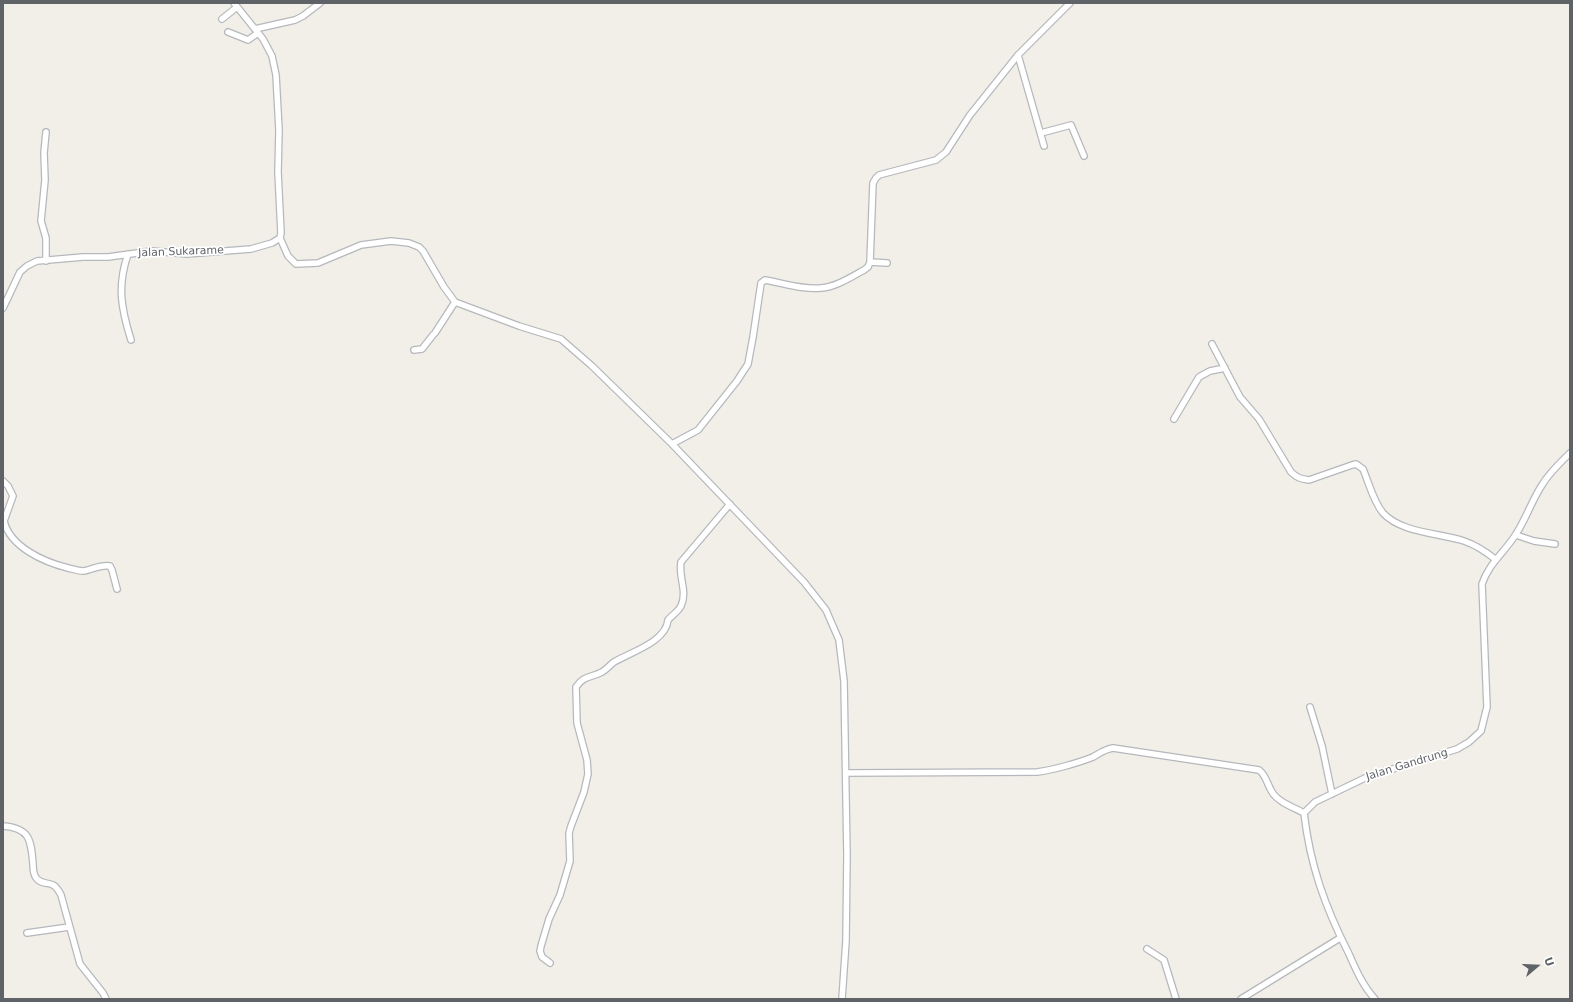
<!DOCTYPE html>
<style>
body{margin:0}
#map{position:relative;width:1573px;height:1002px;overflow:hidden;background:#f1efe8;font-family:"DejaVu Sans",sans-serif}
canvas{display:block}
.frame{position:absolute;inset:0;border:4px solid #5f6368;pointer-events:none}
.north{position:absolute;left:1517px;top:946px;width:40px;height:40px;-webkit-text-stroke:3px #fff;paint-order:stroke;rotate:71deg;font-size:11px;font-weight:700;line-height:16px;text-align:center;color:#5f6368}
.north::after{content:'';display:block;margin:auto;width:14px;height:18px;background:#5f6368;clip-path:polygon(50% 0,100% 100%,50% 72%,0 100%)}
</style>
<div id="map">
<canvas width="1573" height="1002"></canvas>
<div class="frame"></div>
<div class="north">U</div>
</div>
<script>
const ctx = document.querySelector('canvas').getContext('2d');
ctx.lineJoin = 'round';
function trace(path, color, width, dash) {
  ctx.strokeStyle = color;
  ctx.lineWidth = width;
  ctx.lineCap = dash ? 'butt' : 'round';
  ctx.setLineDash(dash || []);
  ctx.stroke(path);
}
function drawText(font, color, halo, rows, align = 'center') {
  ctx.font = font + ' "DejaVu Sans",sans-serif';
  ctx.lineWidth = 3.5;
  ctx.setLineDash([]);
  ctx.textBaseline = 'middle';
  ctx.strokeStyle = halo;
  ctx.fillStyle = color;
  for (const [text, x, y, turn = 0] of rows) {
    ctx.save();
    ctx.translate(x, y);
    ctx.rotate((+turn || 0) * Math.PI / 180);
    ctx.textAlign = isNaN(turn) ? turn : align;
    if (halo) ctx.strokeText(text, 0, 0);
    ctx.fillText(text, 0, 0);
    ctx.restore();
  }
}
const street = new Path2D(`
 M222,19L237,7
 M255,29L295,20L303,16L320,3
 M228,32L248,40L258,33
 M1018,55L1044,146
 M46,132L44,153L45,180L41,221L46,238V261
 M1041,133L1071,125L1084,156
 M280,238L288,256L296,264L318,263L361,245L391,241L409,243L419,247L423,251L444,287L455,302L519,326L561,339L592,366L672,444L804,582L826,610L839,640L844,681L847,855L846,941L842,999
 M128,254C117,286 121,308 131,340
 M870,262L887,263
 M3,308L20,272L27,266L37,261L83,257H108L152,251L187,254L251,249L272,243L280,238L281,233L278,172L279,130L276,75L272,56L263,39L234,3
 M435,333L455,302
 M1212,344L1240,397L1259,419L1291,472C1297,478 1301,479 1309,480L1352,465L1356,464L1363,469C1369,483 1373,501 1383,513C1401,533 1440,533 1464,541C1476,545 1485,551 1495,559
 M414,350L422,349L433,335
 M1174,419L1199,377L1210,371L1225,368
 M672,444L698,430L737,381L748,364L753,337L761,283L765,280C783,283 803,290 821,288C836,287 851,277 864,270L868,267L870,262L873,183L876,178L879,175L936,160L946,152L970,115L1018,55L1070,3
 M3,481L8,486L13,496L4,521C10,547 44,562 68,568C73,569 78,571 83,571C92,570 100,564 110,566L112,570L117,589
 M1516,535L1534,541L1555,544
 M1310,707L1322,746L1332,794
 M846,773L1037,772C1053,770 1078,763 1093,757C1100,753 1105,749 1113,748L1259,770C1266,775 1267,784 1272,792C1278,802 1293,807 1304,813
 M3,826C30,828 31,840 33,864C33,869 33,875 37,879C46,888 52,877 61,895L80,964L103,993L106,999
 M27,933L69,927
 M1147,949L1164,960L1176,999
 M550,963L542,957L540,951L541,946L549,919L560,895L570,861L569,833L571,826L584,792L588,774L587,760L577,723L576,687C584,675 591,678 602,672C607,669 610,665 614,662C631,652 666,642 668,620C672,615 678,612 681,606C688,591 678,577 681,562L730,504
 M1241,999L1340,938
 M1375,999C1363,986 1356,970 1349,954C1325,907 1310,865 1304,813L1315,802L1367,777L1457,749L1469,742L1481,731L1487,707L1482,584C1489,563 1505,552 1516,534C1526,519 1532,500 1542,485C1549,473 1560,463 1570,453`);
trace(street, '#b5b8bc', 8);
trace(street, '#fff', 5.5);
drawText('11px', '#5f6368', '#fff', [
 ["Jalan Sukarame",181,252,-2],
 ["Jalan Gandrung",1407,765,-17]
]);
</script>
